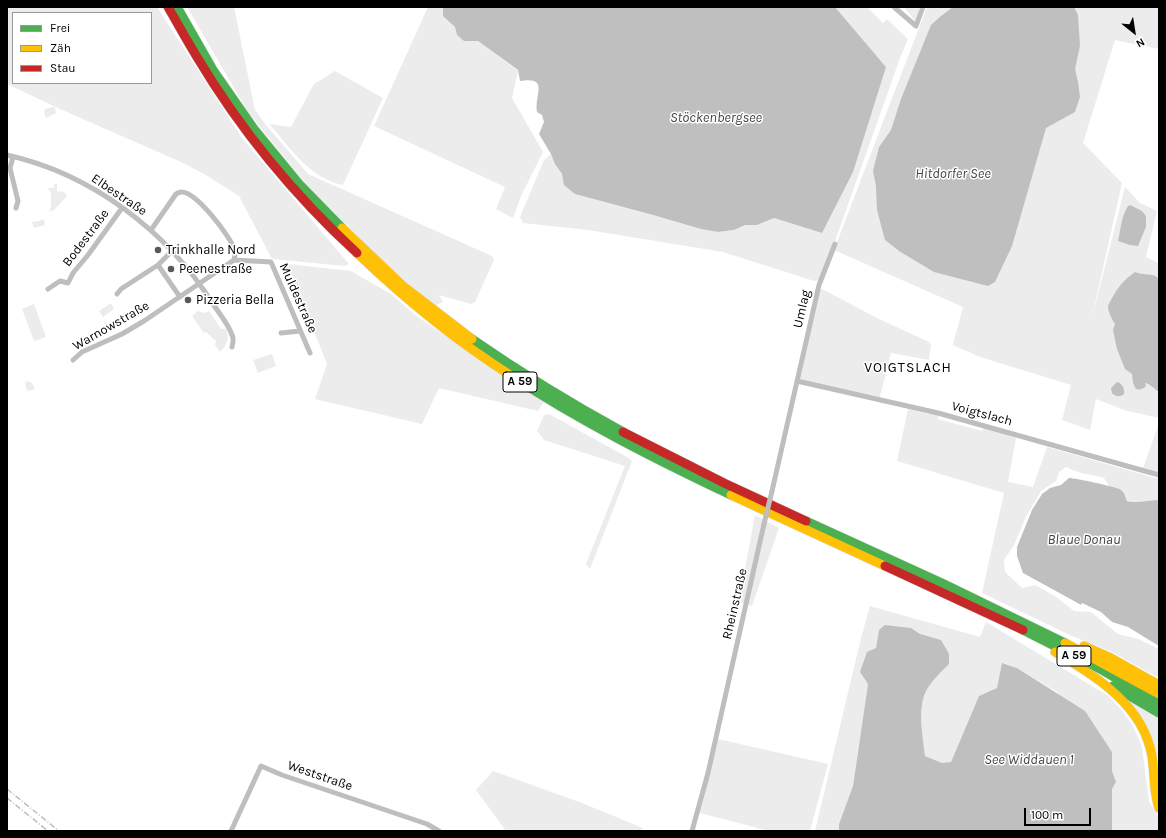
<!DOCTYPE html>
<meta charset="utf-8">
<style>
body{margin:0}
#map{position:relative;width:1166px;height:838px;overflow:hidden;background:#fff;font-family:Karla,sans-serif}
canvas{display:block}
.frame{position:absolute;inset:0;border:8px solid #000;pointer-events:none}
.legend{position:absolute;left:12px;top:12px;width:140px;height:72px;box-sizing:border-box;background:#fff;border:1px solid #999;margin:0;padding:5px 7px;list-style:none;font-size:12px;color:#000}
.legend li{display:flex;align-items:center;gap:8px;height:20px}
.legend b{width:20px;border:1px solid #999}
.north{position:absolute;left:1114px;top:12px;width:40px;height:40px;-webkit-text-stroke:3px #fff;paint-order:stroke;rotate:150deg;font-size:11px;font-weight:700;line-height:16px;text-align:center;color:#000}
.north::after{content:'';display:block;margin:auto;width:14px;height:18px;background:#000;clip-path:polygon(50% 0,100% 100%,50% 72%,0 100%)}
.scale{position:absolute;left:1024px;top:808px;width:67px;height:18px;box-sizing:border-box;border:2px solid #000;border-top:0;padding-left:5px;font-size:12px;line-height:14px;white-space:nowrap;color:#000;-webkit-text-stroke:3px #fff;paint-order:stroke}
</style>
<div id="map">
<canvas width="1166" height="838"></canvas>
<div class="frame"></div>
<ul class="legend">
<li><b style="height:5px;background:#4caf50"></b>Frei</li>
<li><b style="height:5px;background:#ffc107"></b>Zäh</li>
<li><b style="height:5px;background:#c62828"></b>Stau</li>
</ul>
<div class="north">N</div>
<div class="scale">100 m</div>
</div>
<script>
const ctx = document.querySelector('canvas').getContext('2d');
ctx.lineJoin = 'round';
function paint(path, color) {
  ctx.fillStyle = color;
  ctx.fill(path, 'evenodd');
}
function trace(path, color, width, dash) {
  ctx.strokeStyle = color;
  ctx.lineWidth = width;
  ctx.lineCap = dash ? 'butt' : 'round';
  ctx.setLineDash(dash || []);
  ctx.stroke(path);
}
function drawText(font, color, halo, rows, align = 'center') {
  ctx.font = font + ' Karla,sans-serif';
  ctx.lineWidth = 3;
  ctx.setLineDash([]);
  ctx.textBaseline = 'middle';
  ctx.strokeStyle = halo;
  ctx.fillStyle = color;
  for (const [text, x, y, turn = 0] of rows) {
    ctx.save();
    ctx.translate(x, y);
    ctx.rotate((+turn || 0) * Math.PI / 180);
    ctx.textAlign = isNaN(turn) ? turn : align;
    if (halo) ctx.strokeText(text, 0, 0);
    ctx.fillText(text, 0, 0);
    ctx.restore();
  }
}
paint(new Path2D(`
 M7,7H157L242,138L349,264L345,266L272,259L239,196L206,175L181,162L60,109L7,84ZM13,13H151V83H13Z
 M187,7H234L255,110L266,125L308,174L492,256L494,260L475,302L471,304L439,295L443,302L434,306L387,266L306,184L248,112Z
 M428,7H443L444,16L455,27L464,41H478L518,71L512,98L543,152L522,194L513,218L496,209L505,187L374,126Z
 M835,7H867L883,23L887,19L908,39L900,58L833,247L819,280L814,281L723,252L588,230L523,223L520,217L544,160L551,154L555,164L562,174L565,185L575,194L653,215L701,229L718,232L734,230L745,225H757L774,218L822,233L886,67Z
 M904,7H920L916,22Z
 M927,7H1159V49L1115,40L1083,143L1122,183L1091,322L1125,187L1140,203L1157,211L1146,257L1159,263V418L1124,410L1096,399L1090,430L1062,420L1071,385L980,357L953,345L963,307L834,250Z
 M335,71L383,98L343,185C310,179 290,147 269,124L291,127L314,84Z
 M53,107L55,108L56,113L46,118L44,112L45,109Z
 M54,184H57V191L64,192L67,196L54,210L49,212L51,207V192L48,190L49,188H54Z
 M44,219L45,225L34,228L32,222L39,221Z
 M287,264L351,271L391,294L415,315L544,402L538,411L439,388L422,424L315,399L327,364Z
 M821,289L824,290L877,318L929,342L931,345L929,360L891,353L880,397L835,388L800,379L819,291Z
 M111,303L114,309L103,317L99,311Z
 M34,304L46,337L34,341L22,309Z
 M198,311L203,313L209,311L221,329H226C230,338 227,345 220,352L215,345L216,341L206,332L204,333L192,316Z
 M272,354L276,366L258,373L253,360Z
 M28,381L32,383L35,389L27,391L25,382Z
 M908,409L929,414L930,412L939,415L938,419L982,431L984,427L1016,438L1008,482L1033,487L1047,447L1159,479V500C1149,500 1135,504 1127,501C1124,493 1118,487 1109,486L1104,478C1090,474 1079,474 1066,467L1059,472L1056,481L1041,491L1026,517L1014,545L1004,560L1005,572L1022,588L1035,585L1055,596L1074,611L1091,612L1118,634L1138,639L1159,649V676H1155L1110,651L1072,636L982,593L1004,493L897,461Z
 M549,414L627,457L632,461L590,569L586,564L625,466L544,440L537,431L544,415Z
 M1159,423V473L1143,468Z
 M755,515L779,528L752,606L739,602Z
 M870,606L980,637L986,622L1107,695L1120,708L1133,726L1142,747L1149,802L1159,816V831H1112V789L1116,782L1112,771V752L1057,692L1017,668L1003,663L997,688L979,696L951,762L942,763L925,756C923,737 918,714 924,696C928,684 940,673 949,664L920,634L911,628L879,630L876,648L860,672L868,684L853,786L839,824V831H815L861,638Z
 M1122,694L1159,716V748L1157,760L1154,759Z
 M718,739L828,764L810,831H769L700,813Z
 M493,771L582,803L643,828L640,831H506L476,790Z`), '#ececec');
paint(new Path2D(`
 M443,7H835L886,67L853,172L822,233L774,218L757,225H745L734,230L718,232L701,229L653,215L575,194L564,185L562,174L555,164L551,154L539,134L544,122L542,115L537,112C534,95 550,76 520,81L518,70L478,41H464L457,35L455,27L443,16Z
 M953,7H1074L1078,15L1080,46L1075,69L1078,82L1080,97L1075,112L1046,128L1012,246L995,282L988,286L934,272L899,251L885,240L877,210L876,186L873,171L879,147L891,130L901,99L931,25L941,16Z
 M1130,205L1142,211L1146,216V227L1138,246L1130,245L1118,241C1121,229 1121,217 1128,206Z
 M1135,272C1144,276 1153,272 1159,279V392C1154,389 1151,384 1145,383L1146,386C1144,389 1139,390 1136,389L1133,383L1132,374L1125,369L1117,349L1113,330L1115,324C1112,319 1108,312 1108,306C1116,290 1121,282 1135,272Z
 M1117,382C1122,383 1125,389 1124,394C1121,397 1115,397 1112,393L1111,388Z
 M1069,478C1075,478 1118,487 1121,490C1125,493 1125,497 1127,501C1135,504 1149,500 1159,500V646L1128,627L1112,622L1101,612L1082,603L1081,605L1074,601L1023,573L1017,556V547L1032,510L1042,494L1050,488L1061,485Z
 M885,625L911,628L920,634L941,640L949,654V664C940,673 928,684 924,696C918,714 923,737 925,756L942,763L951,762L979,696L997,688L1002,663L1017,668L1085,711L1112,752V771L1116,782L1112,789V831H839V824L853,786L868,684L860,672L867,652L876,648L879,630Z`), '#bfbfbf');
const fast = new Path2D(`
 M177,7L213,70L254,129L300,185L342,228
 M472,339C521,373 570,403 623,432
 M510,375C580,421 655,459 731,495
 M806,521L944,584L1065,643
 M1023,630L1102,670L1159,703
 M1113,686L1159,713`);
const slow = new Path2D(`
 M342,228L403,286L472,339
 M357,253C404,298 455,340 510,375
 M731,495L885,566
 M1065,643L1159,694
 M1084,646L1109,657L1159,685
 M1055,652C1097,677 1143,705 1152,756C1155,774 1153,791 1159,808`);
const jam = new Path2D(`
 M168,7C178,24 187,41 197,57C240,129 295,196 357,253
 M623,432L724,483L806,521
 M885,566L1023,630`);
trace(fast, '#dbdbdb', 10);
trace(slow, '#dbdbdb', 10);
trace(jam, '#dbdbdb', 10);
trace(new Path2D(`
 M894,7L916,26L923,7
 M7,155C92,174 167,231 213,304C219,313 229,325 232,335C234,338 233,343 232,347
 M13,157L10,168L18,201L16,208
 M151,230L176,194C178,193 179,192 181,192C196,191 231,237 235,251C235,254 235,257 234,260
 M158,265L180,297
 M48,289L60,281L68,283L73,273L88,255L122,208
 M117,294L121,289L158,265L172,251
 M281,333L300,331
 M73,360L82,352L122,334L144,321L234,260L271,262L310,353
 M797,381L938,413L1159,475
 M772,491L819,285L835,244
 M231,831L261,766L282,775L427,824L439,831
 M692,831L708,773L764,524`), '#bebebe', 5);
trace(fast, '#4caf50', 9);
trace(slow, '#ffc107', 9);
trace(jam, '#c62828', 9);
trace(new Path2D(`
 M7,789L59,831
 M7,798L48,831`), '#bebebe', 1.5, [6, 2, 1, 2]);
trace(new Path2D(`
 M764,524L772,491`), '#bebebe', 5);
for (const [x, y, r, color] of [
 [158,250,4,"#595959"],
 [171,269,4,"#595959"],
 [188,300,4,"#595959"]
]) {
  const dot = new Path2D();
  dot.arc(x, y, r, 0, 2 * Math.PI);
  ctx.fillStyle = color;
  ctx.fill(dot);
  trace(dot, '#fff', 1.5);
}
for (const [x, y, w] of [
 [520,382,34],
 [1074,656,34]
]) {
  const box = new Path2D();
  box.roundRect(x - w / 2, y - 10, w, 20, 3);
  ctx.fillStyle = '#fff';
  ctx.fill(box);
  trace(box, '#000', 1);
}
drawText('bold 12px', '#000', null, [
 ["A 59",520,382],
 ["A 59",1074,656]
]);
drawText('13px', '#000', '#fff', [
 ["Elbestraße",119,195,34],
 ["Bodestraße",86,238,-53],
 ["Muldestraße",298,298,66],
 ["Umlag",802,309,-77],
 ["Warnowstraße",111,326,-30],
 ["Voigtslach",982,414,15],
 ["Rheinstraße",735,604,-77],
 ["Weststraße",320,776,19]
]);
drawText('13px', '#000', '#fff', [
 ["Trinkhalle Nord",166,250],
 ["Peenestraße",179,269],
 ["Pizzeria Bella",196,300]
], 'left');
drawText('italic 14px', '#444', '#fff', [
 ["Stöckenbergsee",716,118],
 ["Hitdorfer See",953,174],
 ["Blaue Donau",1084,540],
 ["See Widdauen 1",1029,760]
]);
ctx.letterSpacing = '1px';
drawText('14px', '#000', '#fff', [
 ["VOIGTSLACH",908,368]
]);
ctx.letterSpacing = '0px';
</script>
